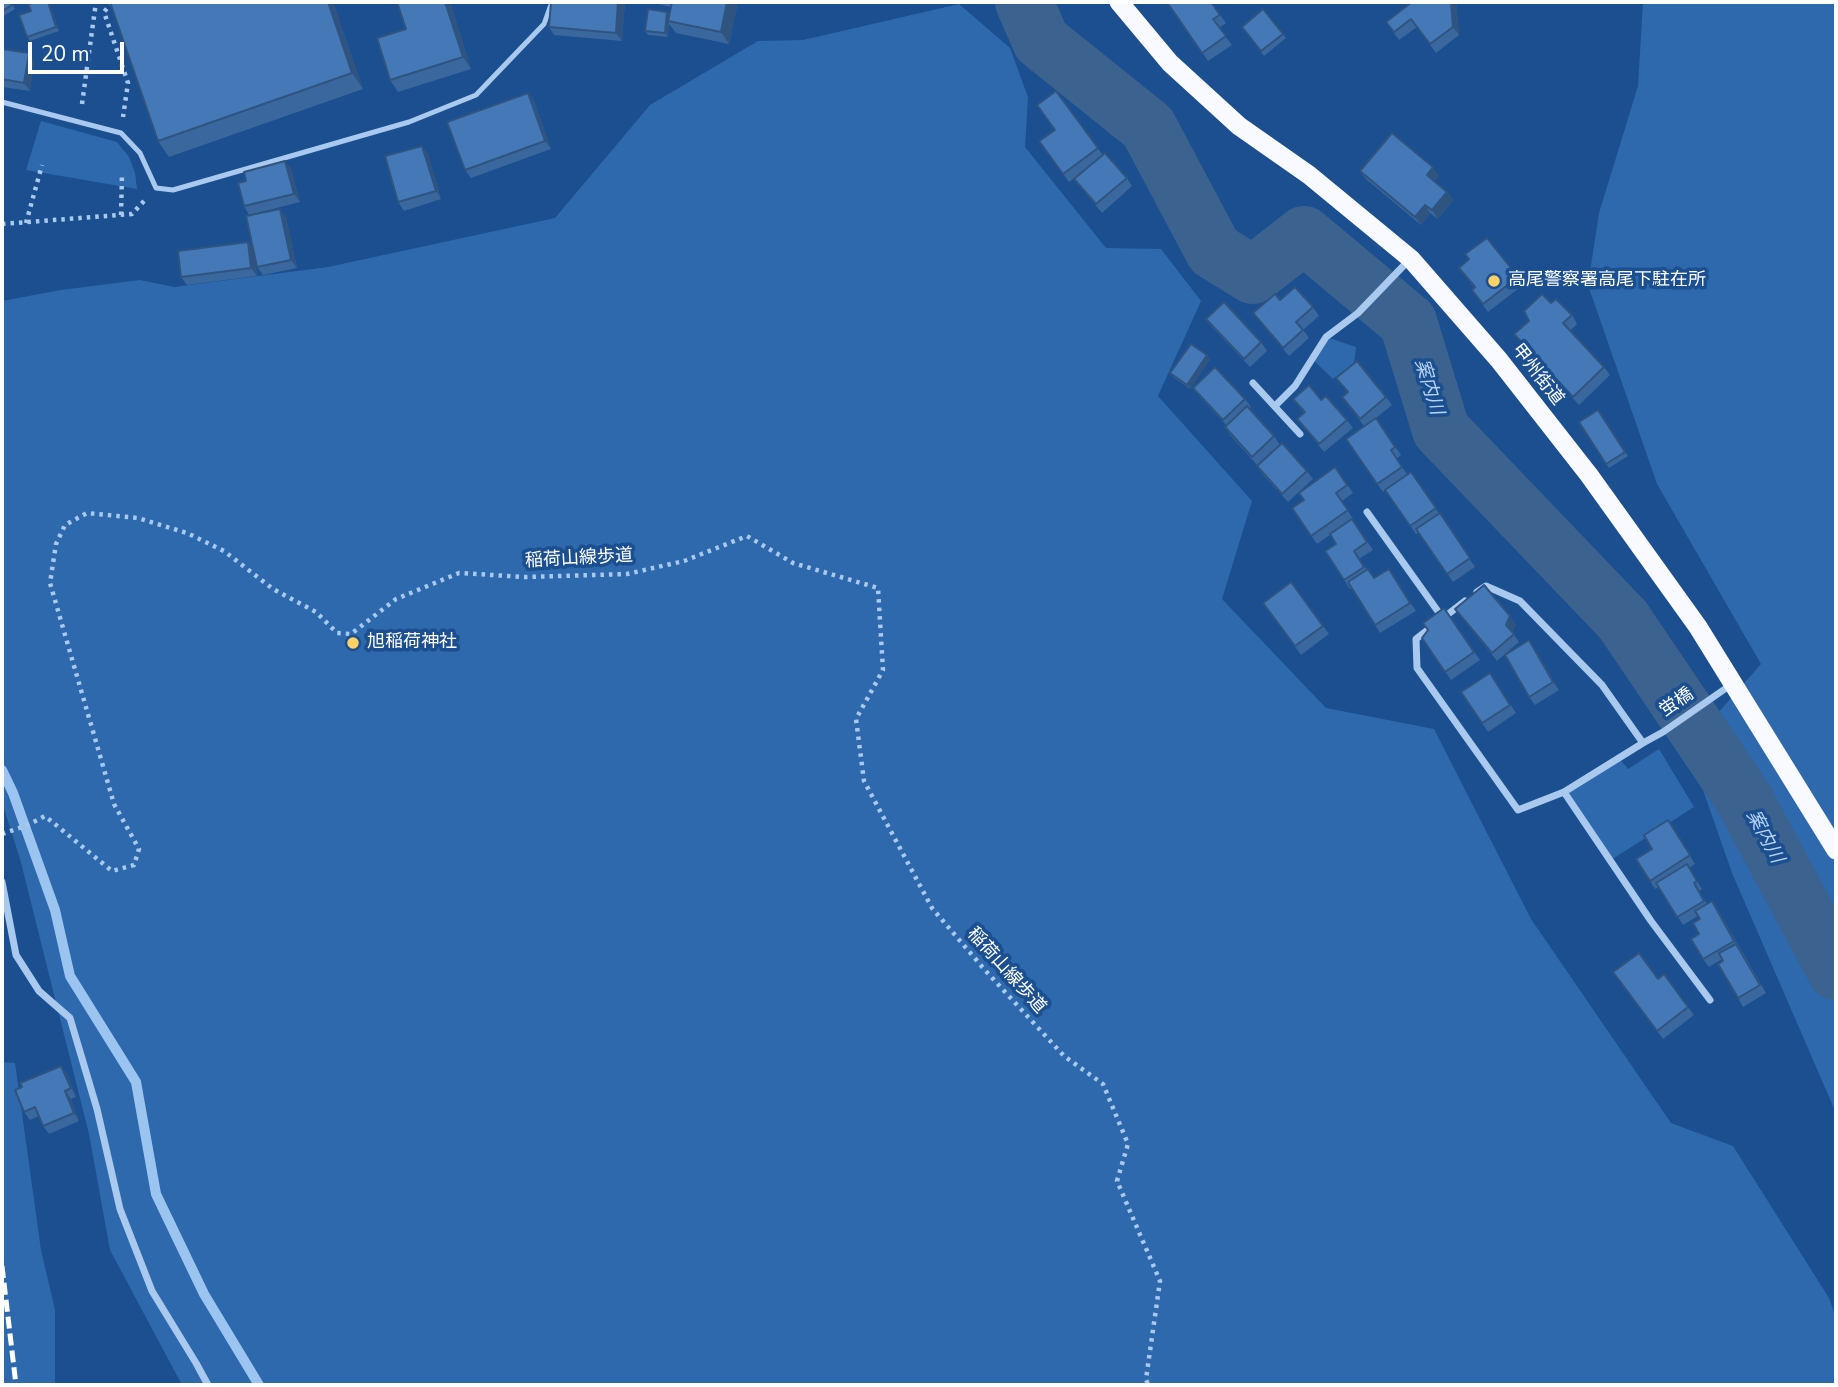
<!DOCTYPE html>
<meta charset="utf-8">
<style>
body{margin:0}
#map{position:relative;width:1838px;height:1387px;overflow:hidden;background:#1b4f8f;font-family:"Nunito Sans",sans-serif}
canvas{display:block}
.frame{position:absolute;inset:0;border:4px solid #fff;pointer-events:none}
.scale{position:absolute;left:28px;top:42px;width:96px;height:32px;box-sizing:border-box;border:4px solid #fff;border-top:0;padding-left:9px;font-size:21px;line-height:24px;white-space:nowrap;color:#fff;-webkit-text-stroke:5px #1b4f8f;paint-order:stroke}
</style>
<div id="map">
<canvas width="1838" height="1387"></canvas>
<div class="frame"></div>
<div class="scale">20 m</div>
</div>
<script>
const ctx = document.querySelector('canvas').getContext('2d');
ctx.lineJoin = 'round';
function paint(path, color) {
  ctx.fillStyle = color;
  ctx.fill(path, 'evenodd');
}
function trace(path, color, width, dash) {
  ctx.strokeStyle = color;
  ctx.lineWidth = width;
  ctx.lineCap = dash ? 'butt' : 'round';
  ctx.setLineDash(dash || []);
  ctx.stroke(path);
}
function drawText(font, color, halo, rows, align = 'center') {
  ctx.font = font + ' "Nunito Sans","Noto Sans JP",sans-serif';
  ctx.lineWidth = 7;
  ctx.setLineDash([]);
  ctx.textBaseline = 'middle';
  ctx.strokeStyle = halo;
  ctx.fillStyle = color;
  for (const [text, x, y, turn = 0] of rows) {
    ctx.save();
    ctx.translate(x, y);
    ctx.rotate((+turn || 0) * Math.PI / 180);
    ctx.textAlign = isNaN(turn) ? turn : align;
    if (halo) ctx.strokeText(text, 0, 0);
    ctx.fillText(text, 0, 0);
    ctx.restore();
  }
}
paint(new Path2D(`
 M1643,2H1836V1113L1732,873L1688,747L1761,664L1657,484L1588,285L1599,213L1638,86Z
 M959,4L1010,48L1028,97L1025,147L1106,248L1161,249L1201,301L1158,396L1252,501L1222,599L1326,708L1434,729L1531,919L1671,1123L1733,1146L1829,1298L1836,1318V1385H182L110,1250L89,1134L20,859L2,802V301L61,290L140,280L174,287L328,267L555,218L650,105L758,41L803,40Z
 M41,121L117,142L129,157L135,173L137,189L26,170Z
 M1326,337L1356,347L1354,363L1333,379L1312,359Z
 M1659,749L1694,807L1611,860L1564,792L1619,758L1628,769Z
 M2,1062L15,1063L41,1250L55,1310V1385H2Z`), '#2e69ad');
trace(new Path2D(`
 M2,770L13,793L55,910L70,976L136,1082L156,1194L204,1294L259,1385`), '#9cc4f0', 10);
trace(new Path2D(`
 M1024,2L1041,41L1148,127L1214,251L1253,275L1304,235L1408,322L1441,430L1623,620L1744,799L1836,971`), '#3c6290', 58);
trace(new Path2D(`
 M112,2L104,12L128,83L123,117
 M82,104L96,2
 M121,215L122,174
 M26,223L42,165
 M2,224L132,214L145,200
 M2,834L28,825L45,816L112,871L134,865L139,849L114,804L50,583L56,544L65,525L87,513L138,518L187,533L224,551L273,589L316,612L337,633L351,634L396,599L459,573L525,577L627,574L684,561L747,536L793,563L878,588L883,670L856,719L864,781L932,908L984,969L1064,1056L1103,1084L1128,1144L1117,1181L1160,1281L1146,1379L1148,1385`), '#a9c9ee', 4.5, [3.5, 5]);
trace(new Path2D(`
 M2,102L121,133L140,153L156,188L173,190L409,122L476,95L544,24L552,2`), '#a9c9ee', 5);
trace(new Path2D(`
 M1253,383L1300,434
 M1275,406L1295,386L1326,337L1358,313L1410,259
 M1367,512L1442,617
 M1477,592L1486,586L1520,601L1602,685L1643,743L1564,792
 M1465,601L1416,639L1417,668L1518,810L1564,792L1651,921L1710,1000
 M1643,743L1663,732L1732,684
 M2,882L16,955L39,991L70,1018L97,1109L120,1209L152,1291L196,1363L208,1385`), '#a9c9ee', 7);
trace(new Path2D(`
 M1119,2L1170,63L1239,126L1309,175L1411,259L1499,360L1589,475L1698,627L1836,850`), '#f8faff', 19);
trace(new Path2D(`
 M2,1266L16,1385`), '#fff', 5, [12, 5]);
paint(new Path2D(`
 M2,2H11L15,9L2,17Z
 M36,2H49L59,31L30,41L27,37L31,11Z
 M110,2H333L363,89L169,157L158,141Z
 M397,2H450L471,69L398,92L390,80L406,29Z
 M625,2L622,41L554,35L549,27Z
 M650,2H738L729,44L676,33L669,24L668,37L648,35L645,31L667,12L669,14L671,7Z
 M1167,2H1211L1226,23L1219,28L1232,45L1208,61Z
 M1412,2H1456L1459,35L1436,53L1417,27L1399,40L1386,22Z
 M1263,9L1286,38L1264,56L1242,27Z
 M2,49L29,53L34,61L30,91L2,87Z
 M1056,91L1102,154L1127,178L1132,186L1102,213L1074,179L1083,172L1069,182L1039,141L1055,130Z
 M528,93L534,101L551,149L471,178L465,170Z
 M428,154L441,199L404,211L398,202Z
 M285,161L291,169L300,202L249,215L244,206L246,181Z
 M1360,171L1439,176L1434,181L1447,192L1453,200L1438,219L1430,213L1421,225L1366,179Z
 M286,217L297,268L263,275L257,267Z
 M248,242L254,250L257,276L187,285L181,277Z
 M1459,268L1518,277L1523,285L1488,312L1472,290L1474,288Z
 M1280,300L1313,307L1319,316L1303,330L1309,338L1289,356L1253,313Z
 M1551,303L1572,315L1577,324L1570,331L1604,367L1610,375L1579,405L1520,342L1514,334Z
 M1206,319L1261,342L1267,351L1250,367L1212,327Z
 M1207,355L1210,359L1190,389L1173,377L1170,373Z
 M1336,378L1386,397L1392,405L1376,418L1401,455L1396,459L1407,474L1411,472L1475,567L1453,582L1419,532L1416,534L1385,490L1383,492L1346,439L1364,426L1342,397L1347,392Z
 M1193,388L1245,399L1251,407L1249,409L1274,436L1280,445L1307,471L1313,479L1288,502L1263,475L1257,466L1277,447L1257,465L1230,435L1225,427L1226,425L1199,396Z
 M1293,399L1321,400L1347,420L1353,428L1324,452L1297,419L1304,413Z
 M1598,410L1628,456L1609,468L1579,422Z
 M1335,467L1353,493L1342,501L1353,519H1352L1373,550L1359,559L1367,570L1374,578L1389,569L1416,611L1380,633L1352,587L1350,589L1325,551L1336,544L1330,535L1317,544L1292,508L1304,500Z
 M1291,582L1329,634L1301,655L1263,603Z
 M1444,608L1480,660L1451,680L1422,638Z
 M1455,609L1516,624L1512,632L1519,642L1497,661Z
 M1535,649L1559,690L1535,705L1529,697Z
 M1490,673L1516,713L1488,732L1461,692Z
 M1673,828L1695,864L1689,868L1702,889L1699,891L1707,904L1718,910L1766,993L1743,1007L1738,998L1722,959L1709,967L1703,959L1699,934L1700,919L1698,916L1683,925L1659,887L1655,889L1636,859L1652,849Z
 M1613,972L1658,979L1664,974L1694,1015L1663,1039Z
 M67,1074L76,1097L71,1099L79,1121L49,1134L43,1126L39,1116L30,1120L24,1112Z`), '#3a679d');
paint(new Path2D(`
 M48,2H49L59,31L56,27Z
 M328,2H333L363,89L352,73Z
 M445,2H450L471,69L463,57Z
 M618,2H625L622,41L616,33Z
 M727,2H738L729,44L721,32Z
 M1451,2H1456L1459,35L1453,27Z
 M667,12L670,16L668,21L669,24L668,37L665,33Z
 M29,53L34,61L30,91L24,83Z
 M528,93L534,101L551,149L545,141Z
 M422,146L428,154L441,199L436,191Z
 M285,161L291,169L300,202L294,194Z
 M1433,167L1439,176L1433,183L1427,175Z
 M1447,192L1453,200L1438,219L1432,210Z
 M1425,205L1430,213L1421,225L1415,217Z
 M280,209L286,217L297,268L291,260Z
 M248,242L254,250L257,276L251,268Z
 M1207,355L1210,359L1190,389L1187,385Z
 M1510,616L1516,624L1512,633L1506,625Z
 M1529,640L1535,649L1559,690L1553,682Z
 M1712,901L1718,910L1740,949L1734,941Z
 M61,1066L67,1074L76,1097L71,1088Z
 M65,1091L71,1099L79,1121L74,1113Z`), '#305480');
const building = new Path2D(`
 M2,2H10L12,5L2,11Z
 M36,2H48L56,27L27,37L19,15L31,11L28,4Z
 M110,2H328L352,73L158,141Z
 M397,2H445L463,57L390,80L377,38L406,29Z
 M551,2H618L616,33L549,27Z
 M672,2H727L721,32L668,21Z
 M1167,2H1211L1220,15L1213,19L1226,36L1202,53Z
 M1412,2H1451L1453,27L1430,44L1411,19L1394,32L1386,22Z
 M648,9L667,12L665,33L645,31Z
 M1263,9L1283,34L1261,51L1242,27Z
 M2,49L29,53L24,83L2,79Z
 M1056,91L1098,148L1063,174L1039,141L1055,130L1037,105Z
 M528,93L545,141L465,170L447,122Z
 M1392,133L1433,167L1427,175L1447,192L1432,210L1425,205L1415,217L1360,171Z
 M422,146L436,191L398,202L385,156Z
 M1105,153L1127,178L1096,204L1074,179Z
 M285,161L294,194L244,206L238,183L246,181L244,172Z
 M280,209L291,260L257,267L246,216Z
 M1487,238L1518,277L1483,304L1472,290L1475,287L1459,268L1469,259L1465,254Z
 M248,242L251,268L181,277L178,251Z
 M1295,287L1313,307L1296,322L1303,330L1283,348L1253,313L1275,294L1280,300Z
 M1542,294L1551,303L1556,299L1572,315L1563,323L1604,367L1573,397L1514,334L1529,321L1524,311Z
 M1224,302L1261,342L1244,359L1206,319Z
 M1191,344L1207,355L1187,385L1170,373Z
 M1357,361L1386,397L1360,419L1342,397L1348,392L1336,378Z
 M1215,367L1245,399L1223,420L1193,388Z
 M1309,385L1321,400L1326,396L1347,420L1319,444L1297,419L1305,412L1293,399Z
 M1247,406L1274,436L1252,457L1225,427Z
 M1598,410L1625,452L1606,464L1579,422Z
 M1376,418L1395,447L1391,450L1402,467L1377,484L1346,439Z
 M1282,443L1307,471L1282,494L1257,466Z
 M1335,467L1347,485L1336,493L1348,510L1311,536L1292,508L1304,500L1299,493Z
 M1411,472L1436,508L1410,526L1385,490Z
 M1440,513L1470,558L1447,574L1416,529Z
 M1352,519L1367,542L1354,551L1364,567L1344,580L1325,551L1336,544L1330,534Z
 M1368,569L1374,578L1389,569L1410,603L1375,625L1348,582Z
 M1291,582L1323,626L1295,646L1263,603Z
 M1484,585L1510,616L1506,625L1514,634L1492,653L1455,609Z
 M1444,608L1474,652L1445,672L1422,638L1428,630L1423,623Z
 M1529,640L1553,682L1529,697L1505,655Z
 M1490,673L1510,705L1482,723L1461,692Z
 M1668,820L1690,855L1650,881L1636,859L1652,849L1644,835Z
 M1687,864L1697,881L1694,883L1704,901L1677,917L1656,883Z
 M1712,901L1734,941L1703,959L1691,939L1699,934L1693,923L1700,919L1695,911Z
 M1736,944L1760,985L1738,998L1718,964L1723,961L1719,953Z
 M1639,953L1658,979L1664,974L1688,1007L1657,1031L1613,972Z
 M61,1066L71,1088L65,1091L74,1113L43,1126L35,1107L24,1112L15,1090L22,1087L20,1083Z`);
paint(building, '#4478b7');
trace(building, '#305480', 2);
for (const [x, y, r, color] of [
 [1494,281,7,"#ffd166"],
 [353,643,7,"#ffd166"]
]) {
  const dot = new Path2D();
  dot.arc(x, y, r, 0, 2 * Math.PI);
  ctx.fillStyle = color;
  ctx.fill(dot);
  trace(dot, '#1b4f8f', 2.5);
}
drawText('18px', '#fff', '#1b4f8f', [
 ["高尾警察署高尾下駐在所",1508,281],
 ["旭稲荷神社",367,643]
], 'left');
drawText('18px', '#fff', '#1b4f8f', [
 ["甲州街道",1537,375,52],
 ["稲荷山線歩道",579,559,-3],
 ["蛍橋",1677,703,-34],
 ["稲荷山線歩道",1006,971,48]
]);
drawText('italic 19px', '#b5d3f5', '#1b4f8f', [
 ["案内川",1428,387,73],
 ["案内川",1764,837,62]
]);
</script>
